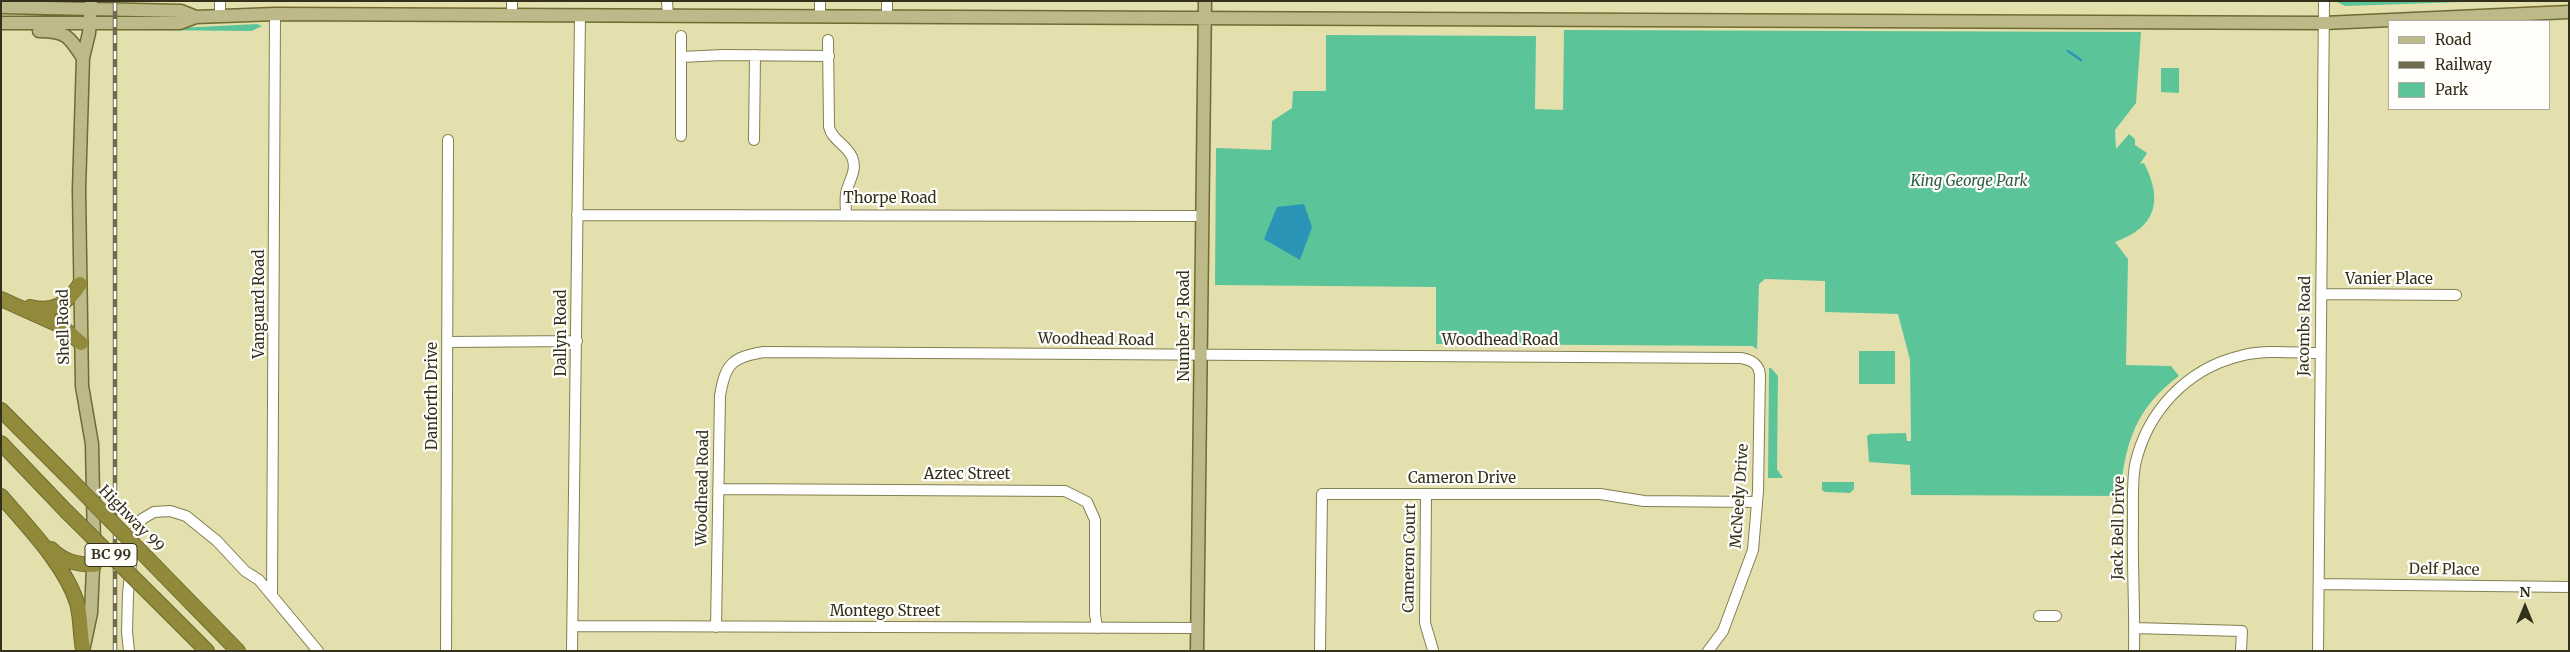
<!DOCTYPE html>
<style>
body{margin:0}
#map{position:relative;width:2570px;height:652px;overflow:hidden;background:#e4e0ae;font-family:Merriweather,serif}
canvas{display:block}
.frame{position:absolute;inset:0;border:2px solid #33311d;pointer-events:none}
.legend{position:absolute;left:2388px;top:20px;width:162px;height:90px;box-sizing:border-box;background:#fffefa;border:1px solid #adaca2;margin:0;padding:6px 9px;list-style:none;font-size:15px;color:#33311d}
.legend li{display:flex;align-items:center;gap:10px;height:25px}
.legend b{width:25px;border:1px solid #adaca2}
.north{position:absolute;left:2500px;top:582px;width:50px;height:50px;-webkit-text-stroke:4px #fffefa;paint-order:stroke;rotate:0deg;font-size:14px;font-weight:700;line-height:20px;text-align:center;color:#33311d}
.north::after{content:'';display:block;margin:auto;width:18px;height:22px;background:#33311d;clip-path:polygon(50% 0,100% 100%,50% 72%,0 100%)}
</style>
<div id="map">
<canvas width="2570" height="652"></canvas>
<div class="frame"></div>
<ul class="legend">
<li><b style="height:6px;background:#bdb989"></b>Road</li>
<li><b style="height:6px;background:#6f6c4e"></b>Railway</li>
<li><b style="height:14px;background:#5bc599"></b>Park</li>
</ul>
<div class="north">N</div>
</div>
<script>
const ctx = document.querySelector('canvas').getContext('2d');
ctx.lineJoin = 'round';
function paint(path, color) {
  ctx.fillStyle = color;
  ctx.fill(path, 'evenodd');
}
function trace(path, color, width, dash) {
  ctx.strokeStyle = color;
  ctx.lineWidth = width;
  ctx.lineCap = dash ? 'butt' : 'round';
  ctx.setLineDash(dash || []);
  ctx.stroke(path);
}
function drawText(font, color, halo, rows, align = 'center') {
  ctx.font = font + ' Merriweather,serif';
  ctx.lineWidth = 4.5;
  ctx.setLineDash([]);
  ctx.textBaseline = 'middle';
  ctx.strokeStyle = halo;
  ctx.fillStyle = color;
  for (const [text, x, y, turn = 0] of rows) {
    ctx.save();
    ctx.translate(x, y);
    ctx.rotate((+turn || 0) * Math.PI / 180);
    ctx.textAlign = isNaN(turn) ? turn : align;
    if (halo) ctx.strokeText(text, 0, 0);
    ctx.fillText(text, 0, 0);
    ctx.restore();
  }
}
paint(new Path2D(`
 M2335,1H2493L2345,6Z
 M257,24L262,26L252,31L139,30Z
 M1564,30L2141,32L2136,103L2115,130L2116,149L2129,134L2135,139V145L2147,153L2140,164L2144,163C2163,200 2157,227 2115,242L2128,259L2126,365L2171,366L2179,376C2135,408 2125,444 2120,496L1911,495L1910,465L1869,462L1867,436L1870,434L1906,433L1907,441H1911L1910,360L1898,314L1825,312V281L1765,279L1759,284L1757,349L1752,346L1436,344V287L1215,285L1216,148L1271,150L1272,121L1292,108L1293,91H1326V35L1536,36L1535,109L1563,110Z
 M2161,68H2179V93L2161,92Z
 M1859,351H1895V384H1859Z
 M1769,368H1771L1778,376L1777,469L1783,478H1768Z
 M1822,482H1854V489L1850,493L1825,492L1822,490Z`), '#5bc599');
paint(new Path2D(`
 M1304,204L1312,227L1300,260L1264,239L1277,207Z`), '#2a95b6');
trace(new Path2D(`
 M2068,51L2081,60`), '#2a95b6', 2.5);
const minor = new Path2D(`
 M220,1V15
 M512,1V15
 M667,1L668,16
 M887,1V17
 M820,16V1
 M828,40L829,127C832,140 846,144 852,157C858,171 848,181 846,194C845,201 846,208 846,214
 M681,57L723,55L829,56
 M681,136V36
 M754,140L755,55
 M577,215L1202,216
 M2321,294L2456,295
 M448,342L577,341
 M718,489L1065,491L1087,502L1095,520V614L1097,628
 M1426,494L1425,623L1433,650
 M2319,584L2569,587
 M272,594L275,14
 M2039,616H2056
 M573,626L1197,628
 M716,627L720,396C725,364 732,357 764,352L1741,358C1752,360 1759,364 1760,375L1758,491L1753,550L1723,631L1708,651
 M2134,628L2242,631L2241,651
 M129,651L127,632L128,594L134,533L142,519L154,512L170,511L186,516L217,541L245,571L259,580L318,651
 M446,651L448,140
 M572,651L580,16
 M1320,651L1322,494H1600L1644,501L1757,502
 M2134,651C2135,608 2132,565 2133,522C2133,503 2132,483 2135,465C2147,411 2187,369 2240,356C2265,349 2294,353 2320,353
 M2318,651L2324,1`);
const major = new Path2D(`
 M1,7L181,11L196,17
 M1,23H180L196,17L275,14L2324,23L2569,12
 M39,31C66,31 69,36 83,58
 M84,646L91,613L94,546L92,444L82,386L79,190L83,58L89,33L91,1
 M1197,651L1205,1`);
const highway = new Path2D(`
 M1,299L61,326L81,343
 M30,307C54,313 67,304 80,284
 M1,410L69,478
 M1,443L66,511
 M1,496C27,526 65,565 77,603C81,617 80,634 83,649
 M51,549C64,562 76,564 94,565
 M156,567L238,651
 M156,600L207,651`);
trace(minor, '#837f50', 12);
trace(major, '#706b30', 15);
trace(highway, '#706b30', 16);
trace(minor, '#fff', 10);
trace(major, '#bdb989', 12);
trace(highway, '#918a3b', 14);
const rail = new Path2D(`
 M115,651V1`);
trace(rail, '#6f6c4e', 4.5);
trace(rail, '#fffefa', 2.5, [8]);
const highwayBridge = new Path2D(`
 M69,478L156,567
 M66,511L156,600`);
trace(highwayBridge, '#706b30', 16, []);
trace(highwayBridge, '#918a3b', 14);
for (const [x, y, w] of [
 [111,555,52]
]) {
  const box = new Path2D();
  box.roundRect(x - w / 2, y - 11.5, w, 23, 4);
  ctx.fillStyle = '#fffefa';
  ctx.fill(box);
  trace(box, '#33311d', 1);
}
drawText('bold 14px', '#33311d', null, [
 ["BC 99",111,555]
]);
drawText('italic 15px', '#2d5f4a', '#fffefa', [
 ["King George Park",1969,182]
]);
drawText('15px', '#33311d', '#fffefa', [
 ["Thorpe Road",890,199],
 ["Vanier Place",2389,280],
 ["Vanguard Road",260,304,-90],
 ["Number 5 Road",1185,326,-90],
 ["Jacombs Road",2305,326,-89],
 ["Shell Road",64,327,-91],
 ["Dallyn Road",562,333,-90],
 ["Woodhead Road",1096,340,1],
 ["Woodhead Road",1500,341],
 ["Danforth Drive",433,396,-90],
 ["Aztec Street",967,475],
 ["Cameron Drive",1462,479],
 ["Woodhead Road",703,488,-89],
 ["McNeely Drive",1740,496,-86],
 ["Highway 99",131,519,46],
 ["Jack Bell Drive",2119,528,-89],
 ["Cameron Court",1410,558,-89],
 ["Delf Place",2444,570,1],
 ["Montego Street",885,612]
]);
</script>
